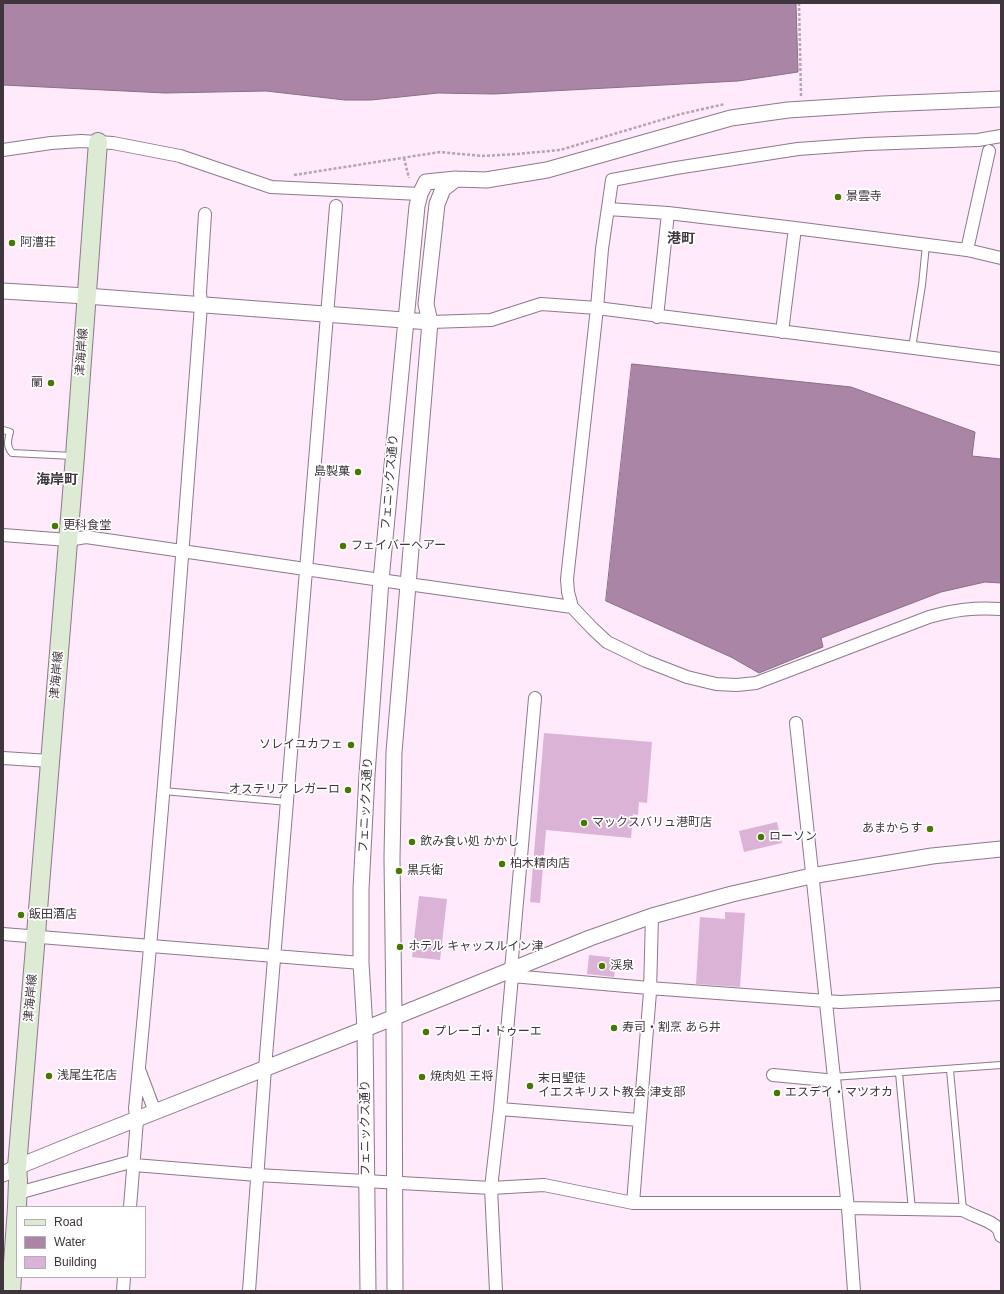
<!DOCTYPE html>
<meta charset="utf-8">
<style>
body{margin:0}
#map{position:relative;width:1004px;height:1294px;overflow:hidden;background:#feeafb;font-family:Arial,sans-serif}
canvas{display:block}
.frame{position:absolute;inset:0;border:4px solid #3f353d;pointer-events:none}
.legend{position:absolute;left:16px;top:1206px;width:130px;height:72px;box-sizing:border-box;background:#fff;border:1px solid #b2aeb1;margin:0;padding:5px 7px;list-style:none;font-size:12px;color:#3f353d}
.legend li{display:flex;align-items:center;gap:8px;height:20px}
.legend b{width:20px;border:1px solid #b2aeb1}
</style>
<div id="map">
<canvas width="1004" height="1294"></canvas>
<div class="frame"></div>
<ul class="legend">
<li><b style="height:5px;background:#ddebd4"></b>Road</li>
<li><b style="height:11px;background:#aa85a6"></b>Water</li>
<li><b style="height:11px;background:#dab3d6"></b>Building</li>
</ul>
</div>
<script>
const ctx = document.querySelector('canvas').getContext('2d');
ctx.lineJoin = 'round';
function paint(path, color) {
  ctx.fillStyle = color;
  ctx.fill(path, 'evenodd');
}
function trace(path, color, width, dash) {
  ctx.strokeStyle = color;
  ctx.lineWidth = width;
  ctx.lineCap = dash ? 'butt' : 'round';
  ctx.setLineDash(dash || []);
  ctx.stroke(path);
}
function drawText(font, color, halo, rows, align = 'center') {
  ctx.font = font + ' Arial,"Noto Sans JP",sans-serif';
  ctx.lineWidth = 3.5;
  ctx.setLineDash([]);
  ctx.textBaseline = 'middle';
  ctx.strokeStyle = halo;
  ctx.fillStyle = color;
  for (const [text, x, y, turn = 0] of rows) {
    ctx.save();
    ctx.translate(x, y);
    ctx.rotate((+turn || 0) * Math.PI / 180);
    ctx.textAlign = isNaN(turn) ? turn : align;
    if (halo) ctx.strokeText(text, 0, 0);
    ctx.fillText(text, 0, 0);
    ctx.restore();
  }
}
const water = new Path2D(`
 M3,3H796L798,72L738,81L494,94L438,93L371,100H345L266,91L165,93L3,85Z
 M632,364L851,387L975,432L972,456L1001,459V583L985,582L941,592L821,638L823,647L759,673L731,657L606,601Z`);
paint(water, '#aa85a6');
trace(water, '#8a6d86', 1);
paint(new Path2D(`
 M544,733L652,742L647,803L639,802L638,815L633,814L631,838L546,830L540,903L530,902Z
 M777,822L782,843L744,852L739,831Z
 M419,896L447,899L440,960L412,957Z
 M725,912L745,913L740,987L696,984L700,917L725,919Z
 M589,955L617,958L614,977L587,974Z`), '#dab3d6');
const service = new Path2D(`
 M912,348L922,285L926,245
 M3,430L10,432C8,440 6,446 12,453L73,456
 M163,791L288,802
 M950,1070L963,1210
 M899,1073L912,1210
 M833,1077L1001,1065`);
const minor = new Path2D(`
 M1001,136L978,140L867,144L798,149L676,168L612,180L602,249L597,308L567,579L568,592L572,607L593,629L607,642L646,661L687,677L716,684L737,685L756,683L929,617C954,610 974,607 1001,609
 M3,150L51,143L81,141L113,143L180,156L271,187L420,194
 M608,209L668,213L795,228L967,250L1001,258
 M967,250L989,151
 M657,317L668,213
 M430,322L491,320L541,304L597,308L1001,359
 M782,332L795,228
 M3,535L68,540L86,537L408,584L572,607
 M796,723L848,1208L854,1291
 M3,758L50,761
 M3,934L361,963
 M512,976L649,988L840,1002L1001,994
 M140,1072L155,1112
 M773,1075L826,1080L834,1083
 M500,1109L639,1120
 M134,1165L257,1175L491,1188L544,1185L633,1203H847
 M18,1193L134,1161
 M633,1203L650,992L652,916
 M130,1207L137,1120L135,1109C161,841 181,573 201,305L200,292L205,214
 M848,1208L963,1210C972,1216 994,1221 999,1230C1000,1232 1000,1234 1001,1236
 M123,1291L124,1277
 M249,1291L265,1068L336,206
 M496,1291L491,1188L500,1109L512,976L511,970L535,698`);
const tertiary = new Path2D(`
 M3,291L86,296L430,322
 M3,1174L17,1167L76,1143L365,1029L590,938L652,916L732,894L811,876L932,856L1001,849
 M368,1291L365,1029L361,963V889L367,775L381,580L417,206L420,194L426,182L456,179L486,180L547,170L731,118L788,110L882,104L1001,99
 M395,1291L394,1017L392,858L394,752L430,322L426,304L437,204L443,189L456,179`);
const secondary = new Path2D(`
 M17,1207L18,1180L17,1167L75,456L98,142
 M11,1291L17,1208`);
trace(service, '#8e788b', 8);
trace(minor, '#8e788b', 14);
trace(tertiary, '#8e788b', 17);
trace(secondary, '#8e788b', 20);
trace(new Path2D(`
 M799,3L801,96
 M404,158L409,178
 M294,175L440,152L482,156L517,154L560,150L681,114L725,104`), '#b4a4b1', 2.5, [3, 2]);
trace(service, '#fff', 6);
trace(minor, '#fff', 12);
trace(tertiary, '#fff', 15);
trace(secondary, '#ddebd4', 18);
for (const [x, y, r, color] of [
 [838,197,4,"#467904"],
 [12,243,4,"#467904"],
 [51,383,4,"#467904"],
 [358,472,4,"#467904"],
 [55,526,4,"#467904"],
 [343,546,4,"#467904"],
 [351,745,4,"#467904"],
 [348,790,4,"#467904"],
 [584,823,4,"#467904"],
 [930,829,4,"#467904"],
 [761,837,4,"#467904"],
 [412,842,4,"#467904"],
 [502,864,4,"#467904"],
 [399,871,4,"#467904"],
 [21,915,4,"#467904"],
 [400,947,4,"#467904"],
 [602,966,4,"#467904"],
 [614,1028,4,"#467904"],
 [426,1032,4,"#467904"],
 [49,1076,4,"#467904"],
 [422,1077,4,"#467904"],
 [530,1086,4,"#467904"],
 [777,1093,4,"#467904"]
]) {
  const dot = new Path2D();
  dot.arc(x, y, r, 0, 2 * Math.PI);
  ctx.fillStyle = color;
  ctx.fill(dot);
  trace(dot, '#fff', 1.5);
}
drawText('12px', '#3f353d', '#fff', [
 ["景雲寺",846,197],
 ["阿漕荘",20,243],
 ["蘭",43,383,"right"],
 ["島製菓",350,472,"right"],
 ["更科食堂",63,526],
 ["フェイバーヘアー",351,546],
 ["ソレイユカフェ",343,745,"right"],
 ["オステリア レガーロ",340,790,"right"],
 ["マックスバリュ港町店",592,823],
 ["あまからす",922,829,"right"],
 ["ローソン",769,837],
 ["飲み食い処 かかし",420,842],
 ["柏木精肉店",510,864],
 ["黒兵衛",407,871],
 ["飯田酒店",29,915],
 ["ホテル キャッスルイン津",408,947],
 ["渓泉",610,966],
 ["寿司・割烹 あら井",622,1028],
 ["プレーゴ・ドゥーエ",434,1032],
 ["浅尾生花店",57,1076],
 ["焼肉処 王将",430,1077],
 ["末日聖徒",538,1079],
 ["イエスキリスト教会 津支部",538,1093],
 ["エスデイ・マツオカ",785,1093]
], 'left');
drawText('12px', '#3f353d', '#fff', [
 ["津海岸線",82,352,-86],
 ["フェニックス通り",390,482,-85],
 ["津海岸線",57,675,-85],
 ["フェニックス通り",366,805,-87],
 ["津海岸線",31,998,-85],
 ["フェニックス通り",366,1128,-90]
]);
drawText('bold 14px', '#3f353d', '#fff', [
 ["港町",681,239],
 ["海岸町",57,480]
]);
</script>
